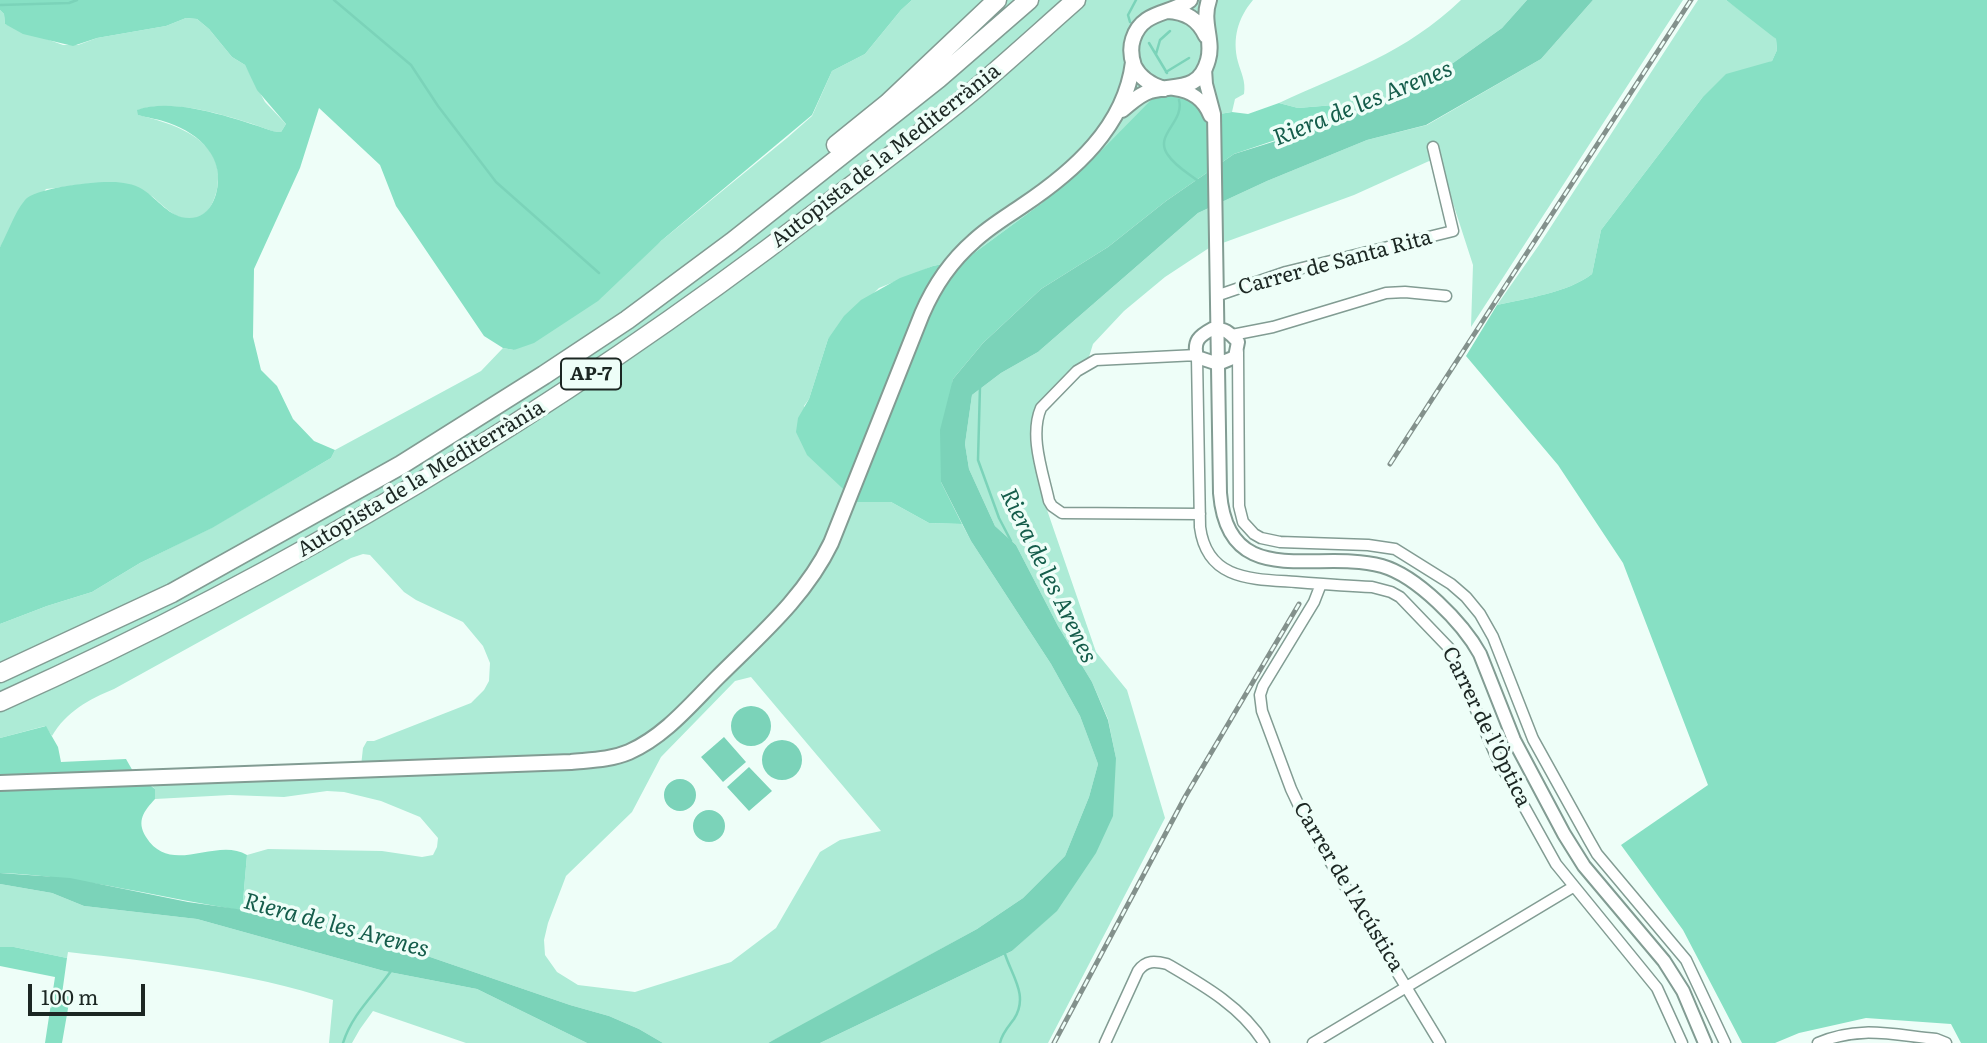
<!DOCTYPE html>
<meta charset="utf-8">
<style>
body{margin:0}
#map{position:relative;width:1987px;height:1043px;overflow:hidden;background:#eefef8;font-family:Literata,serif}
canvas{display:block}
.scale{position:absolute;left:28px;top:984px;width:117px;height:32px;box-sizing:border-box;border:4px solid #1c2723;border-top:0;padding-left:9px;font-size:21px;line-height:24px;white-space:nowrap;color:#1c2723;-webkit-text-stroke:5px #eefef8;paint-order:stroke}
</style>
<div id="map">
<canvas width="1987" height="1043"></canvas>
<div class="scale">100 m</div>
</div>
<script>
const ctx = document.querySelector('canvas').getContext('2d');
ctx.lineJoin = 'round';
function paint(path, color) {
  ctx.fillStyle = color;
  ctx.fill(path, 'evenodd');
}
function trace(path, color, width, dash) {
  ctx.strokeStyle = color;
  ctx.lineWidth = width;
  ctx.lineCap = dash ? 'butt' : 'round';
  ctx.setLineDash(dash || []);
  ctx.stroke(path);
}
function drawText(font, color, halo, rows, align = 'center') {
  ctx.font = font + ' Literata,serif';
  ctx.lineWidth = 7;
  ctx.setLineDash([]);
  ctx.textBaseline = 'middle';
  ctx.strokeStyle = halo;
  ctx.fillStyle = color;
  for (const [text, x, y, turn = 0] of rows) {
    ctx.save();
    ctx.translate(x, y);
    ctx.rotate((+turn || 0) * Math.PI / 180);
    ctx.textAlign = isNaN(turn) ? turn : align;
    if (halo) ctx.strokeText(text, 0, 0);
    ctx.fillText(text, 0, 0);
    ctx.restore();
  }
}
paint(new Path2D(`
 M912,0H1253C1238,18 1232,38 1238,62C1241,73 1246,81 1244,94L1235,99L1232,112L1207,116L1097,155L1042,203L966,259L933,266L879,288L828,339L809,399L804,406L857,502H891L929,523L962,524L971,541L1051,664L1080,716L1098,764L1089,797L1065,856L1023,898L977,929L792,1031L768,1043H663L639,1029L609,1016L570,1005L366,935L272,914L247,911L243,901L247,855L268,849L382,851L422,857L433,855L437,847L438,838L420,817L381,801L344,792L327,791L284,797L230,795L155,799V789L149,783L361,766L363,748L367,741H374L471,703L484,690L489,681L490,663L483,646L463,622L416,600L404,592L370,555L363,554L351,558L114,689C89,699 66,712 52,736L45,726L0,738V624L47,606L92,592L140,563L211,528L331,458L335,450L481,371L503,348L514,350L661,241L787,138L812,116L832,71L865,54L901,10ZM751,677L881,831L840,840L820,852L776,928L731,962L635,992L578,985L557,972L545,955L544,940L548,923L566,876L632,812L661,757L735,681Z
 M1461,0H1527L1502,28L1414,91L1353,114L1334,105L1298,108L1279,103C1346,72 1406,53 1461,0Z
 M1593,0H1683L1471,327L1473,265L1438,157L1354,195L1209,248L1165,277L1124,311L1093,344L1089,357L1035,407L1033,446L1046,507L1096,652L1127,690L1165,818L1048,1043H820L1012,951L1057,910L1116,758L1108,719L1092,682L1058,626L1016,545L995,526L969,469L965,444L972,395L1001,373L1038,352L1198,213L1267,181L1367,140L1427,125L1541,59Z
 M1698,0H1726L1766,29L1776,39L1777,50L1772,61L1702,98L1601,230L1592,274C1567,293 1527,298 1497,305L1539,245Z
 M0,10L4,14L5,24L63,45H78L97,38L166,26L186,18L197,19L209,29L232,57L245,65L265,102L286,124L281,132H275C239,119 176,97 138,110V115C175,124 227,140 217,189C215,199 210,211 201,216C178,227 165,205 150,195C117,174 82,186 46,189L0,247Z
 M0,884L52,893L84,906L197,919L384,971L477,989L587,1043H466L373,1011L360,1029L352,1043H329L333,1000C247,972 157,962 68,952L67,958L14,947H0Z`), '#adebd6');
paint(new Path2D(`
 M0,0H912L901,10L865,54L832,71L812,115L661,241L598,301L534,343L514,350L503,348L484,336L396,206L380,165L319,108L300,168L254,269L253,337L261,370L277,386L293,419L314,441L335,450L331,458L212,528L140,563L92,592L47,606L0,624V247C8,233 14,213 25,200C34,188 95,181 112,182C122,182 134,184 142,189C160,200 172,223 197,217C207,214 213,204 216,194C226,158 200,134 169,123C159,119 148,118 138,115L137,110C175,96 239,120 276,132H281L286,124L257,90L245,65L232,57L209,29L197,19L186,18L166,26L97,38L73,46L23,34L5,24L4,14L0,10Z
 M1726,0H1987V1043H1961L1951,1024L1866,1018L1799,1033L1775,1043H1742L1683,930L1621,845L1708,785L1623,563L1558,465L1466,356L1497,305C1527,298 1567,293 1592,274L1601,230L1702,98L1726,74L1772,61L1777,50L1776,39Z
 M1170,96L1195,102L1207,116L1232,112L1248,114L1279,103L1298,108L1334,105L1353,114L1234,154L1166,201L1108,247L1041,289L983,343L953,379L941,482L962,524L929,523L891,502H857L807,455L796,432L798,418L809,399L828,339L844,316L861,300L900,278L933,266L966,259L1042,203L1097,155L1152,99Z
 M46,726L58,747L61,762L126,759L134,773L155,789V799C144,811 136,821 146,837C171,877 216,836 247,855L243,901L247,911C164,899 84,876 0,873V738Z
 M0,947H14L67,958L62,994L70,997L62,1043H45L55,977L0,966Z`), '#87e0c4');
paint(new Path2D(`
 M1527,0H1593L1541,59L1426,125L1367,140L1267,181L1198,213L1038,352L1001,373L972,395L965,444L969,469L995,526L1016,545L1058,626L1092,682L1108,720L1116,758L1113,816L1096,853L1057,911L1012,951L820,1043H768L977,929L1023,898L1065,856L1089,797L1098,764L1080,716L1051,664L971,541L941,482L940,430L953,379L983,343L1041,289L1108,247L1166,201L1234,154L1311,130L1414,91L1502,28Z
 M731 726a20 20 0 1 1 40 0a20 20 0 1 1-40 0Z
 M724,737L746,762L723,782L701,757Z
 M762 760a20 20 0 1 1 40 0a20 20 0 1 1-40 0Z
 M749,767L772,791L749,811L727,787Z
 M664 795a16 16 0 1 1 32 0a16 16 0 1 1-32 0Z
 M693 826a16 16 0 1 1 32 0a16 16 0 1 1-32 0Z
 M0,873L70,878L188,902L272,914L366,935L570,1005L609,1016L639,1029L663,1043H587L477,989L384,971L197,919L84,906L52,893L0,884Z`), '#7bd3b9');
trace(new Path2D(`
 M334,0L411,65L438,106L496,182L599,273
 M0,5L69,3L77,0
 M1130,22L1128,15L1136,0
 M1149,43L1167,73
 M1156,54L1160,40L1170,31
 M1166,72L1189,58
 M1179,100C1185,122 1153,135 1168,155C1175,166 1188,173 1198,181
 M980,386L978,460L999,518L1011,541
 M343,1043C352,1014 374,995 391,971
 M1000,1043C1002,1033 1008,1027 1014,1019C1029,996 1012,976 1005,954`), '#7bd3b9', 2.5);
const minor = new Path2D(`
 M1216,296L1286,272L1453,231L1433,147
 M1232,335L1273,327L1386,293L1405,292L1446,296
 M1238,352L1239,506L1243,522L1254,534L1261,538L1280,542L1368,545L1395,549L1451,584L1466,597L1480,614L1493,637L1533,739L1589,840L1597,854L1686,960L1725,1043
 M1197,355L1096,360L1077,371L1041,408C1029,436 1043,473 1049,501L1052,506L1062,513L1200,514
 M1197,357L1200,527C1207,581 1253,579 1296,582C1321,584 1346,586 1372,587L1391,592L1400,597L1449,648L1496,756L1556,864L1657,988L1682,1043
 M1321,584L1314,602L1263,686L1260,695L1262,711L1291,789L1308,825L1440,1043
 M1105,1043L1138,971C1146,960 1155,961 1167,964C1203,985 1242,1007 1264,1043
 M1313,1043L1573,887
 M1818,1043C1860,1025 1893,1035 1936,1039L1946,1043`);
const tertiary = new Path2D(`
 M1205,69L1206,84L1214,114L1220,493C1228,593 1317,548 1382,566C1417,576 1463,623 1480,654L1514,740L1564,834L1584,866L1664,961L1683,991L1705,1043
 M1174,89C1192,91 1204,100 1210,116
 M1212,329C1224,327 1230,333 1238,342L1235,357L1218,364L1197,357C1193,341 1199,336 1212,329Z`);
const secondary = new Path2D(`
 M1167,11C1186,12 1198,19 1206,36
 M1164,89C1151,85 1140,78 1134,66C1131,57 1130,48 1133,39C1142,10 1171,15 1190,0
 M1122,110C1131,103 1138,95 1150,91C1174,84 1199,93 1208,60C1214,40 1201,22 1209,0
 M0,783L571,762C590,760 610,760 629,752C665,736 691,704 718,677C760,635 805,597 831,543L922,314C934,286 951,261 974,241C989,227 1006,217 1022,206C1073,172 1125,127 1133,62`);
const motorway = new Path2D(`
 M836,145L888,103L997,0
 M0,673L172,593L401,465L544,375L627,320L732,242L938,79L1029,0
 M0,702C290,572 563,406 815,213C868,173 922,133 974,90C1008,61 1042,30 1076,0`);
trace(minor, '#829c93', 13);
trace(tertiary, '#829c93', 16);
trace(secondary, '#829c93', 18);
trace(motorway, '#829c93', 21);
trace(minor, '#fff', 10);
trace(tertiary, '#fff', 12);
trace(secondary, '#fff', 14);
trace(motorway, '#fff', 18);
const rail = new Path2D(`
 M1390,464L1691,0
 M1054,1043L1185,797L1299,604`);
trace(rail, '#83918c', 5);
trace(rail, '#eefef8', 2.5, [8]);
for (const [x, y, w] of [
 [591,374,60]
]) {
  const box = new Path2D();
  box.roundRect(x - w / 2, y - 15.5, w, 31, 5);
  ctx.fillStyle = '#eefef8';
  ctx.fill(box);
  trace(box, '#1c2723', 2);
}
drawText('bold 19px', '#1c2723', null, [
 ["AP-7",591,374]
]);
drawText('21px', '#1c2723', '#eefef8', [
 ["Autopista de la Mediterrània",886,156,-38],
 ["Carrer de Santa Rita",1335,263,-15],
 ["Autopista de la Mediterrània",421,479,-31],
 ["Carrer de l'Òptica",1486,727,64],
 ["Carrer de l'Acústica",1348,887,59]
]);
drawText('italic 23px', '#155d4b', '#eefef8', [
 ["Riera de les Arenes",1363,104,-22],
 ["Riera de les Arenes",1048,576,64],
 ["Riera de les Arenes",336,926,15]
]);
</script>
